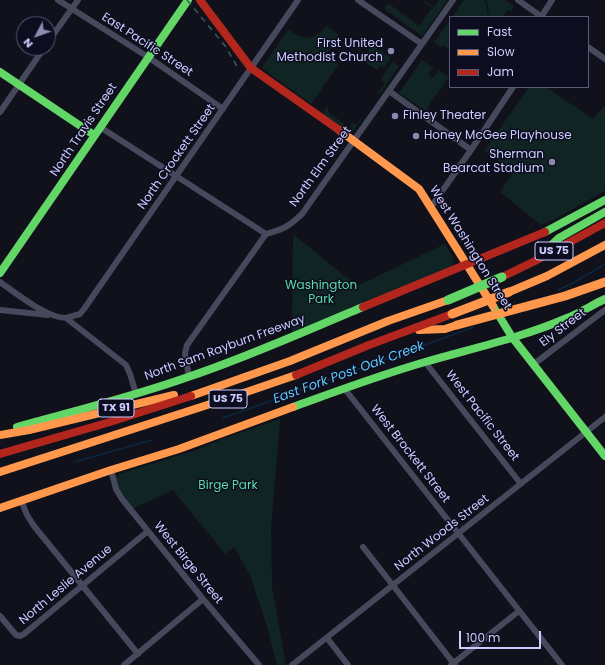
<!DOCTYPE html>
<style>
body{margin:0}
#map{position:relative;width:605px;height:665px;overflow:hidden;background:#11111b;font-family:Poppins,sans-serif}
canvas{display:block}
.legend{position:absolute;left:449px;top:16px;width:140px;height:72px;box-sizing:border-box;background:#0d0d1f;border:1px solid #595a78;margin:0;padding:5px 7px;list-style:none;font-size:12px;color:#cccdfe}
.legend li{display:flex;align-items:center;gap:8px;height:20px}
.legend b{width:20px;border:1px solid #595a78}
.north{position:absolute;left:16px;top:16px;width:40px;height:40px;box-sizing:border-box;background:#0d0d1f;border:1px solid #595a78;border-radius:50%;rotate:229deg;font-size:11px;font-weight:700;line-height:16px;text-align:center;color:#cccdfe}
.north::after{content:'';display:block;margin:auto;width:14px;height:18px;background:#8b8baf;clip-path:polygon(50% 0,100% 100%,50% 72%,0 100%)}
.scale{position:absolute;left:459px;top:631px;width:82px;height:18px;box-sizing:border-box;border:2px solid #cccdfe;border-top:0;padding-left:5px;font-size:12px;line-height:14px;white-space:nowrap;color:#cccdfe;-webkit-text-stroke:3px #0d0d1f;paint-order:stroke}
</style>
<div id="map">
<canvas width="605" height="665"></canvas>
<ul class="legend">
<li><b style="height:5px;background:#63d668"></b>Fast</li>
<li><b style="height:5px;background:#ff974d"></b>Slow</li>
<li><b style="height:5px;background:#b3261e"></b>Jam</li>
</ul>
<div class="north">N</div>
<div class="scale">100 m</div>
</div>
<script>
const ctx = document.querySelector('canvas').getContext('2d');
ctx.lineJoin = 'round';
function paint(path, color) {
  ctx.fillStyle = color;
  ctx.fill(path, 'evenodd');
}
function trace(path, color, width, dash) {
  ctx.strokeStyle = color;
  ctx.lineWidth = width;
  ctx.lineCap = dash ? 'butt' : 'round';
  ctx.setLineDash(dash || []);
  ctx.stroke(path);
}
function drawText(font, color, halo, rows, align = 'center') {
  ctx.font = font + ' Poppins,sans-serif';
  ctx.lineWidth = 3;
  ctx.setLineDash([]);
  ctx.textBaseline = 'middle';
  ctx.strokeStyle = halo;
  ctx.fillStyle = color;
  for (const [text, x, y, turn = 0] of rows) {
    ctx.save();
    ctx.translate(x, y);
    ctx.rotate((+turn || 0) * Math.PI / 180);
    ctx.textAlign = isNaN(turn) ? turn : align;
    if (halo) ctx.strokeText(text, 0, 0);
    ctx.fillText(text, 0, 0);
    ctx.restore();
  }
}
paint(new Path2D(`
 M439,0H448L422,36L384,9L388,3L419,26L432,8L424,2L425,1L434,7Z
 M464,0H485L488,17H452Z
 M487,0H505L514,6L511,11L508,9L503,16L505,17H489Z
 M450,20V50L444,46L441,47L434,42Z
 M327,27L340,36L326,55L339,64L311,104L263,69V66L287,31L289,30C303,41 314,40 326,27Z
 M372,45L391,58L384,68L380,66L377,70L362,60Z
 M422,60L433,68L428,74L433,78L439,70L449,77L442,86L445,90L441,88L427,108L430,111L429,113L399,93Z
 M392,62L399,66L380,94L378,93L385,83L381,79Z
 M529,87H546L593,119L605,105V191L555,219L541,225L500,192L514,172L484,151Z
 M326,107L328,108V112L351,129V124H357L362,117H363L352,133H350L323,114Z
 M293,234L357,286L445,244L453,258L454,262L450,268L292,335Z
 M280,419L271,527L272,587L286,665H277L266,623L250,575L234,547L225,554L173,490L132,509L119,490L116,479L119,474L199,449L222,439Z`), '#102523');
trace(new Path2D(`
 M558,290L575,282L605,264
 M223,418L474,327
 M74,462L152,440`), '#0d283e', 1.5);
trace(new Path2D(`
 M58,0L148,57L223,109
 M358,0L422,44
 M518,0L542,17
 M541,17L552,0
 M48,42L78,0
 M588,47L605,59
 M389,91L471,150
 M0,112L44,48
 M100,127L266,234
 M431,207L471,150L513,87
 M0,282C17,294 47,318 66,318L126,365L130,374L136,394
 M0,310L48,315
 M66,318L80,314L84,309L298,0
 M425,362L521,484
 M534,364L605,310
 M189,377L185,353L187,345L266,234C284,229 288,227 302,214L453,0
 M344,388L562,665
 M111,470L116,489L122,499L203,599L259,665
 M21,500L27,515L34,526L138,654
 M363,547L455,665
 M0,616L16,635L20,636L24,634L148,531
 M327,638L348,665
 M124,665L203,599
 M292,665L605,417
 M451,665L519,611`), '#46485c', 6);
trace(new Path2D(`
 M0,72L94,135
 M545,232L605,200
 M544,252L559,238L605,212
 M0,273L188,0
 M493,306L512,337L605,456
 M293,407C337,391 380,375 425,362C473,348 521,338 567,318C580,313 592,305 605,299
 M17,427C74,411 132,397 188,377C248,357 305,331 363,307`), '#63d668', 8);
trace(new Path2D(`
 M339,130L419,189L493,306
 M509,292L547,276L605,245
 M419,330L445,329L457,325
 M191,396L290,361L388,321L448,300
 M0,435L29,430L174,395
 M0,472L232,397L296,375
 M0,508L111,470L179,449L293,407`), '#ff974d', 8);
trace(new Path2D(`
 M200,0L251,68L339,130
 M502,277L535,261L605,223
 M363,307L545,232
 M296,375L369,345L452,314
 M0,454L110,422L191,396`), '#b3261e', 8);
trace(new Path2D(`
 M187,0L226,47L239,70`), '#3e5761', 1.5, [6, 5]);
trace(new Path2D(`
 M448,300L502,277`), '#63d668', 9);
trace(new Path2D(`
 M452,314L509,292
 M457,325L565,296L605,282`), '#ff974d', 9);
for (const [x, y, r, color] of [
 [391,51,4,"#8b8baf"],
 [395,116,4,"#8b8baf"],
 [416,136,4,"#8b8baf"],
 [552,162,4,"#8b8baf"]
]) {
  const dot = new Path2D();
  dot.arc(x, y, r, 0, 2 * Math.PI);
  ctx.fillStyle = color;
  ctx.fill(dot);
  trace(dot, '#0d0d1f', 1.5);
}
for (const [x, y, w] of [
 [554,251,38],
 [228,399,38],
 [116,408,36]
]) {
  const box = new Path2D();
  box.roundRect(x - w / 2, y - 9, w, 18, 3);
  ctx.fillStyle = '#0d0d1f';
  ctx.fill(box);
  trace(box, '#cccdfe', 1);
}
drawText('bold 11px', '#cccdfe', null, [
 ["US 75",554,251],
 ["US 75",228,399],
 ["TX 91",116,408]
]);
drawText('12px', '#cccdfe', '#0d0d1f', [
 ["First United",383,44],
 ["Methodist Church",383,58],
 ["Finley Theater",403,116,"left"],
 ["Honey McGee Playhouse",424,136,"left"],
 ["Sherman",544,155],
 ["Bearcat Stadium",544,169]
], 'right');
drawText('12px', '#cccdfe', '#0d0d1f', [
 ["East Pacific Street",147,45,33],
 ["North Travis Street",84,130,-56],
 ["North Crockett Street",177,157,-55],
 ["North Elm Street",321,167,-54],
 ["West Washington Street",470,248,58],
 ["Ely Street",563,328,-37],
 ["North Sam Rayburn Freeway",225,348,-20],
 ["West Pacific Street",482,416,52],
 ["West Brockett Street",410,454,52],
 ["North Woods Street",442,533,-38],
 ["West Birge Street",188,563,51],
 ["North Leslie Avenue",66,585,-40]
]);
drawText('12px', '#5adba8', '#0d0d1f', [
 ["Washington",321,286],
 ["Park",321,300],
 ["Birge Park",228,486]
]);
drawText('italic 13px', '#5dc9fb', '#0d0d1f', [
 ["East Fork Post Oak Creek",349,373,-20]
]);
</script>
